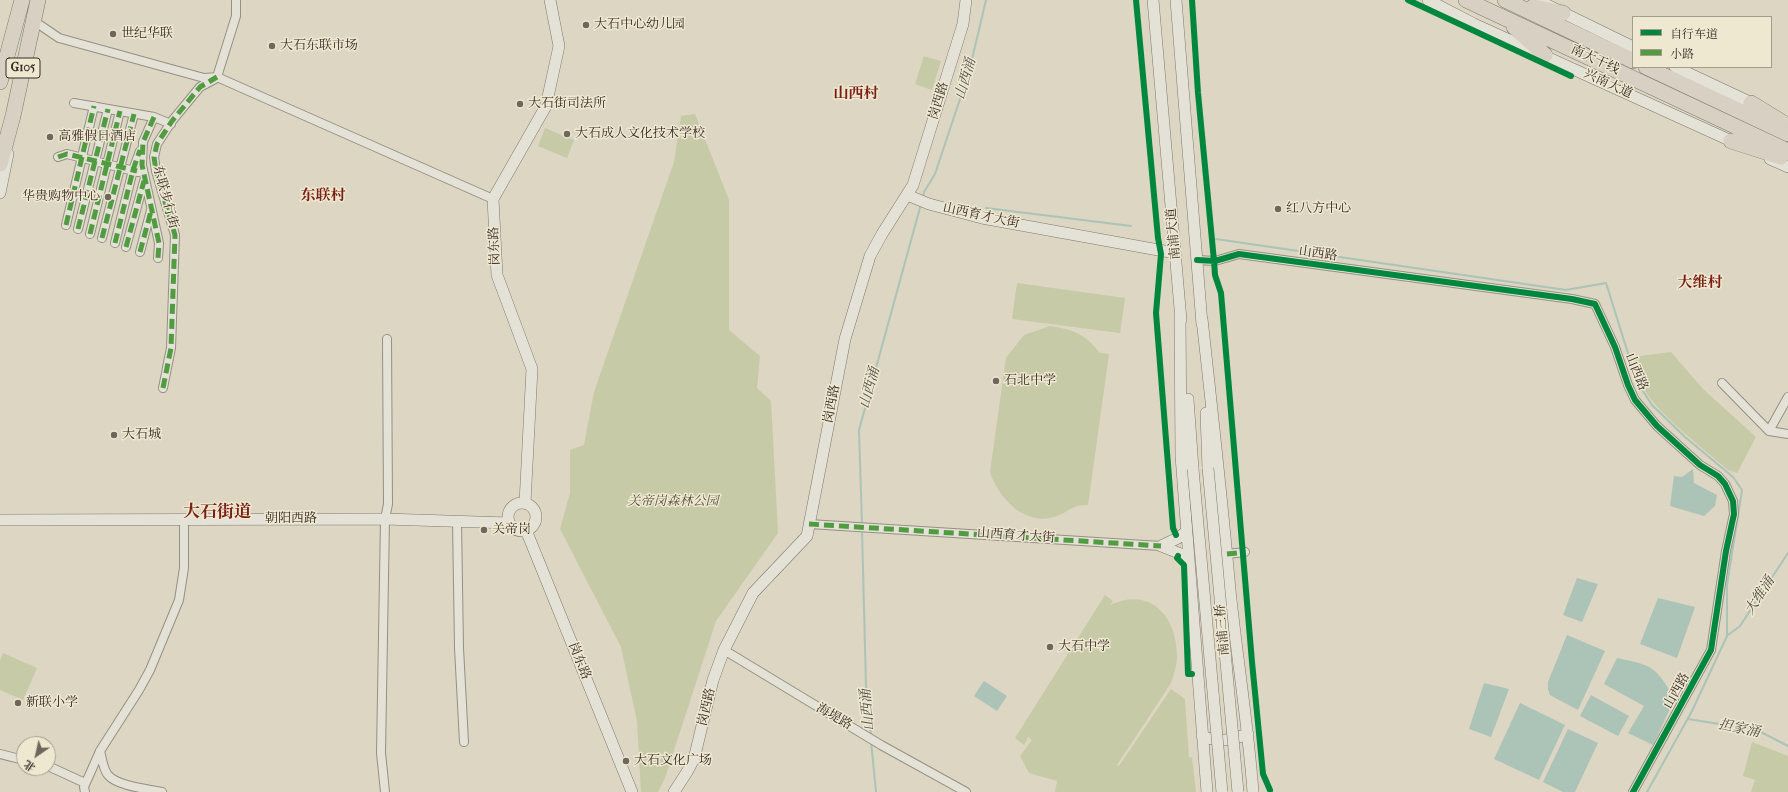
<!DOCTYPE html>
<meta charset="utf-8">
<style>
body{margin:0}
#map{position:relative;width:1788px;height:792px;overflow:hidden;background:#dcd6c2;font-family:"IM FELL French Canon","Noto Serif SC",serif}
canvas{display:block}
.legend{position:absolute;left:1632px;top:16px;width:140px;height:52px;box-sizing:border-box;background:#efe8d1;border:1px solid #a59c8c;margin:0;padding:5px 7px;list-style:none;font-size:12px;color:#372a25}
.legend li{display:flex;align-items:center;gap:8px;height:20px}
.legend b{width:20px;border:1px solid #a59c8c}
.north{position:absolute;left:16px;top:736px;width:40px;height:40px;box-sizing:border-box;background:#efe8d1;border:1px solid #a59c8c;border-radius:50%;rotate:214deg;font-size:11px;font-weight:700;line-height:16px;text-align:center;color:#372a25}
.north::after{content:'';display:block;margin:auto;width:14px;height:18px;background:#71665c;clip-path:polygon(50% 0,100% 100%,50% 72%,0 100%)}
</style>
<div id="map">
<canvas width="1788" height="792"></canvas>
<ul class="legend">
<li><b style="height:5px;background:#00873e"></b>自行车道</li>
<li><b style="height:5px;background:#519c40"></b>小路</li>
</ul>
<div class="north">北</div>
</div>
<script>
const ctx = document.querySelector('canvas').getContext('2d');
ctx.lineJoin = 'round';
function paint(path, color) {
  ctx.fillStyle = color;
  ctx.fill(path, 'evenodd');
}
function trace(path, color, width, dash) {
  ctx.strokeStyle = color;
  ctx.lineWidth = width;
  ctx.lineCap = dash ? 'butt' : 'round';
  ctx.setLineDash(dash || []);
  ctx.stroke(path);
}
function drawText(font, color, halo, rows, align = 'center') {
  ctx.font = font + ' "IM FELL French Canon","Noto Serif SC",serif';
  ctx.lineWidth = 3;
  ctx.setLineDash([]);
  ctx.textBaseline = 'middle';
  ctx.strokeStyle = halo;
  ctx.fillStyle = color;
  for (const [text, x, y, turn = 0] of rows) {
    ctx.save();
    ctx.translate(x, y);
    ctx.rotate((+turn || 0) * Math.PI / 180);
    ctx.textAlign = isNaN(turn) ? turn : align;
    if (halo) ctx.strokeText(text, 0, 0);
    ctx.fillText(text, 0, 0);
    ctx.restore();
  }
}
paint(new Path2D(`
 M924,56L941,61L932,90L915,84Z
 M695,114L729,200V330L760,356L757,388L771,401L778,533L716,621L665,778L658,792H641L637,721L621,647L560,529L570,493V450L584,445L594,392L674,162L681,116Z
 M545,128L574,140L567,158L538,146Z
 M1017,283L1125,298L1120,333L1012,319Z
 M1050,326C1074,330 1084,333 1100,353L1109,354L1088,505C1073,504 1070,511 1057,516C1026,528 998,498 990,472L1006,358L1024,335Z
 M1671,352L1703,389L1756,437L1737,473L1728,470C1704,449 1654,411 1641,384C1638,375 1636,366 1633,357Z
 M1105,595L1113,601L1110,605C1150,586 1177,616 1177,656C1177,665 1174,674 1171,683L1117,765L1119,766L1171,689L1185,699L1189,758L1192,757L1196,792H1055L1057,781L1029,773L1020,756L1032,740L1028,737L1024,745L1015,738Z
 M3,653L37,668L23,700L0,690V661Z
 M1752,742L1788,756V792H1751L1755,780L1743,776Z`), '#c6caa6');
paint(new Path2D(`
 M1693,469L1694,483L1717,495L1715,506L1704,516L1670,506L1674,476L1682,477Z
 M1577,578L1598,584L1582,622L1563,615Z
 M1658,598L1695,607L1677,658L1640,644Z
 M1567,635L1605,651L1578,710L1550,695L1548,689V682Z
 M1617,658C1656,666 1654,667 1675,698L1653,745L1628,733L1644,706L1604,684Z
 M984,681L1007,696L997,711L974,696Z
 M1484,683L1509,689L1491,737L1469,729Z
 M1591,695L1629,716L1618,736L1580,716Z
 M1520,703L1565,725L1539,780L1494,759Z
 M1568,729L1598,743L1575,792H1563L1543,782Z`), '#acc3b8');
trace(new Path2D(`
 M923,198L924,192L935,174L969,72L986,0
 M986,208L1131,226
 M1216,239L1566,290L1606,283L1637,382L1652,405L1685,437L1733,477L1742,490L1727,585V636L1692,711L1647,792
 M862,525L859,430L921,204
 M862,530L866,686L871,735
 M1728,635L1740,626L1788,553
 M1688,719L1757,730L1788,746
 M871,741L876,792`), '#acc3b8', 2);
const street = new Path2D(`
 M34,21L59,38L204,78L217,77L493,199
 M217,77L236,16V0
 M74,103L154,117L171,124
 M154,117L143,142L142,165L159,243L158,258
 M58,157L67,154L138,172
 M66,225L94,106
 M78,229L108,109
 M90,234L120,111
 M102,238L134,114
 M115,243L133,170L140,151
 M126,247L144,181
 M140,252L151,210
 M1197,260L1215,261L1239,254L1572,299L1595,304L1615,347L1628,385L1635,400L1657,426L1700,465L1718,476L1725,484L1733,501L1734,514L1726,551L1711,650L1633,792
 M1722,383L1769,431L1788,434
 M163,388L171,348L175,235L156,171L154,157L157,144L172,121L200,87L215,79
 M1769,431L1788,397
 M457,521L459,648L464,742
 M809,524L1161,546
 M1227,554L1245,552
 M724,650L881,745L966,792
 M100,751C102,758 103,769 108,775C117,786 148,789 162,792
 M0,754L24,760
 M48,766L85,783
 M85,792L84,787L100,751L139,690L150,670L179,600L184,568V520
 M385,792L381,753L385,519L388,504L387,339`);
const secondary = new Path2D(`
 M1153,0L1181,320
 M1176,0L1202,324
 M1428,0L1474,24L1738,144
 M1537,0L1633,47
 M1675,67L1758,106
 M1770,159L1788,167
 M0,193L8,154
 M907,195L929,204L982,218L1175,253
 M1180,313L1181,456L1207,792
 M1202,319C1212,409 1222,499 1230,590C1237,658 1248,724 1253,792
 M1188,399L1193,469
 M1206,413L1208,468
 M525,503L532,369L497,275L493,199L546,106L559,46L550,0
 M508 517a14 14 0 1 1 28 0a14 14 0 1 1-28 0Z
 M0,520L385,519L509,523
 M526,530L632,792
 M1161,546L1181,554L1188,559
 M1161,546L1178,538L1187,531
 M1202,736C1219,743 1231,740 1248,734
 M674,792L687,772L694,759L713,680L724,650L753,593L807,536L845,339L870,256L882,234L913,185L963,24L966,0`);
const highway = new Path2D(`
 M1466,0L1788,151
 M1505,0L1633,61
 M1533,7L1563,13
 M1514,27L1545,55
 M1646,67L1788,134
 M0,82L22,0
 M1751,103L1782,122
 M1731,141L1781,157
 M0,164L13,116L38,0`);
trace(street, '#959084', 10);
trace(secondary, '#7e796f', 12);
trace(highway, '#7e796f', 16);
trace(street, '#e4e1d7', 8);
trace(secondary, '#e4e1d7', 11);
trace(highway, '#d8d1c3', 15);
const secondaryBridge = new Path2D(`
 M1208,468L1238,792
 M1193,469L1222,792`);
trace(secondaryBridge, '#7e796f', 12, []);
trace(secondaryBridge, '#e4e1d7', 11);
trace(new Path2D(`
 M154,117L143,142L142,165L159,243L158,258
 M58,157L67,154L137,171
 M66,225L94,106
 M78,229L108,109
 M90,234L120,111
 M102,238L134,114
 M115,243L133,170L140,150
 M126,247L144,181
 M140,252L151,211
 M163,388L171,348L175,235L156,171L154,157L157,144L172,121L200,87L217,77
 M809,524L1161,546
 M1227,554L1245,552`), '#519c40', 5, [10, 5]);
trace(new Path2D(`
 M1136,0L1158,238L1161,254L1156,313L1173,528L1176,535
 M1192,0L1198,93L1214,261L1215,275L1221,293L1252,662L1263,774L1270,790
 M1408,0L1571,76
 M1197,260L1215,261L1239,254L1572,299L1595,304L1615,347L1628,385L1635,400L1657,426L1700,465L1718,476L1725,484L1733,501L1734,514L1726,551L1711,650L1633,792
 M1178,556L1177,558L1184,565L1188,674H1192`), '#00873e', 6);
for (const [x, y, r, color] of [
 [586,25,4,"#71665c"],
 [113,34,4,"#71665c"],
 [272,46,4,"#71665c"],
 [520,104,4,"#71665c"],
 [567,134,4,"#71665c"],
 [50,137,4,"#71665c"],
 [108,197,4,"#71665c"],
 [1278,209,4,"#71665c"],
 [996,381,4,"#71665c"],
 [114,435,4,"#71665c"],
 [484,530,4,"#71665c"],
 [1050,647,4,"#71665c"],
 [18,703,4,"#71665c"],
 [626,761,4,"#71665c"]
]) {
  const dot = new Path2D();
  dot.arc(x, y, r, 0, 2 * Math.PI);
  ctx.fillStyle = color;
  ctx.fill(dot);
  trace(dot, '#efe8d1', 1.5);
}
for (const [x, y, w] of [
 [23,68,34]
]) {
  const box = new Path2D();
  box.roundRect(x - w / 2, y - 10, w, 20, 3);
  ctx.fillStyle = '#efe8d1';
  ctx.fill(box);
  trace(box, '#372a25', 1);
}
drawText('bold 12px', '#372a25', null, [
 ["G105",23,68]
]);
drawText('13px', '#372a25', '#efe8d1', [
 ["大石中心幼儿园",594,25],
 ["世纪华联",121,34],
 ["大石东联市场",280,46],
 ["大石街司法所",528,104],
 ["大石成人文化技术学校",575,134],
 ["高雅假日酒店",58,137],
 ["华贵购物中心",100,197,"right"],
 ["红八方中心",1286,209],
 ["石北中学",1004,381],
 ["大石城",122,435],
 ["关帝岗",492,530],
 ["大石中学",1058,647],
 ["新联小学",26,703],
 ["大石文化广场",634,761]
], 'left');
drawText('13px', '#372a25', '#efe8d1', [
 ["南大干线",1595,60,25],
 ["兴南大道",1608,84,25],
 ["岗西路",939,101,-73],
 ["东联步行街",165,197,75],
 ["山西育才大街",981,216,12],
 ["南浦大道",1174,234,-95],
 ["岗东路",495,246,-92],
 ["山西路",1318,254,8],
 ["山西路",1636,372,68],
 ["岗西路",832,404,-79],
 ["朝阳西路",291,519],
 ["山西育才大街",1016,536,4],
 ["南浦三桥",1223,630,-95],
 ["岗东路",579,661,68],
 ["山西路",1677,691,-61],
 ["岗西路",707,707,-77],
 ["海堤路",834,717,30]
]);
drawText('italic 13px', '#565040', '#efe8d1', [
 ["关帝岗森林公园",673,502]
]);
drawText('italic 14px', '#4f4e48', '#efe8d1', [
 ["山西涌",966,79,-74],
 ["山西涌",870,388,-75],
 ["大维涌",1760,596,-57],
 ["山西涌",868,710,-95],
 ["担家涌",1739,729,12]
]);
drawText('bold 15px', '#7a1f14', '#efe8d1', [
 ["山西村",856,94],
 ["东联村",323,196],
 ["大维村",1700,283]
]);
drawText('bold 17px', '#7a1f14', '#efe8d1', [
 ["大石街道",217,513]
]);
</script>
